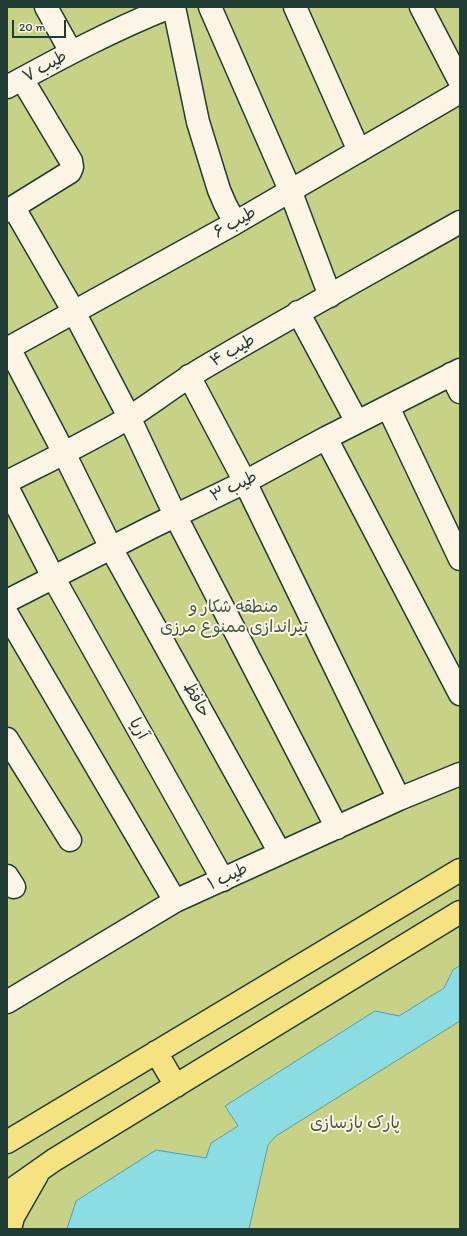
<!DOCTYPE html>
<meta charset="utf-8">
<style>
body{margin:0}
#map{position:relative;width:467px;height:1236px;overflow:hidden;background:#fcf5e5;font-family:Itim,sans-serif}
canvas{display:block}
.frame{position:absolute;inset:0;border:8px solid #1f3d34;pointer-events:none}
.scale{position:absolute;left:12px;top:20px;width:54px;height:18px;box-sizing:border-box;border:2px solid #1f3d34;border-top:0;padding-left:5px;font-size:12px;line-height:14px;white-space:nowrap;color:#1f3d34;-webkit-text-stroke:3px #fcf5e5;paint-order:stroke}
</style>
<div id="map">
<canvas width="467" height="1236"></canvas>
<div class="frame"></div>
<div class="scale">20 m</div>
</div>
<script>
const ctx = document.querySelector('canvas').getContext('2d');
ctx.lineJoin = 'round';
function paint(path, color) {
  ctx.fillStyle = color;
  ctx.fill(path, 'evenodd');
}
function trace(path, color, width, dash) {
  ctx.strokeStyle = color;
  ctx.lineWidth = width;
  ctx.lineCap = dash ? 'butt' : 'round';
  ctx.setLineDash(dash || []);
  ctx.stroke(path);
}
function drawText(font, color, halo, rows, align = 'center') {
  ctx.font = font + ' Itim,"Playpen Sans Arabic",sans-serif';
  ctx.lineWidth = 4;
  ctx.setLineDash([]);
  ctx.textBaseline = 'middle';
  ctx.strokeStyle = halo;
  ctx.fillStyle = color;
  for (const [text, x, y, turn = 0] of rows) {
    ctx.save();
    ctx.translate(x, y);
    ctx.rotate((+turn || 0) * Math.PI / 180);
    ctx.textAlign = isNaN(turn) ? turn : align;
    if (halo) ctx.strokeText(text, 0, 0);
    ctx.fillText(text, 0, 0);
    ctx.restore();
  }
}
paint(new Path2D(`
 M7,7H460V1229H7Z`), '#c7d286');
const water = new Path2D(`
 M460,966V1021L276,1136L268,1145L249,1229H67L76,1201L156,1150L206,1158L211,1143L238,1126L225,1106L375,1011L399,1016L444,988L453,970Z`);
paint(water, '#8cdde3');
trace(water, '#609d9d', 1);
const minor = new Path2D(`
 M46,7L71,52
 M174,7L198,122L219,190L225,204L235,223
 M210,7L290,190L330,296
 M295,7L359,151
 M421,7L460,82
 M7,87C60,58 114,29 170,7
 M14,208L74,312L129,417L175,515L337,828
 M7,211L70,172L72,167L71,161L22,79
 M298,312L357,422
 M9,348L64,453L111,548L280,853
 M7,349L235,223L460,92
 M451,374L460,392
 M189,376L245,482L399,799
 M388,407L460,559
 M326,438L460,694
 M7,482C48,461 90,441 130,417C155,401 179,382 205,367C290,317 375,270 460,222
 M7,487L53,577L223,880
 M7,601L152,527L245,482L326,438L460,370
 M7,614L175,901
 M7,739L70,840
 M7,876L14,887
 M7,1002L175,901L399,799L460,774`);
const major = new Path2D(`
 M156,1052L176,1086
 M7,1142L460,870
 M7,1193L54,1160L460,912
 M10,1229L13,1217L37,1175`);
trace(minor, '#1f3d34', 25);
trace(major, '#1f3d34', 25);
trace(minor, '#fcf5e5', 22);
trace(major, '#f5e382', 22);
drawText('17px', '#1f3d34', '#fcf5e5', [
 ["طیب ۷",45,67,-29],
 ["طیب ۶",235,223,-30],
 ["طیب ۴",233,351,-30],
 ["طیب ۳",234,487,-26],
 ["حافظ",196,700,61],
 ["آریا",138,729,61],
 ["طیب ۱",228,877,-25]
]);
drawText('17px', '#415b44', '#fcf5e5', [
 ["منطقه شکار و",234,608],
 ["تیراندازی ممنوع مرزی",234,628],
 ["پارک بازسازی",355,1124]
]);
</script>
